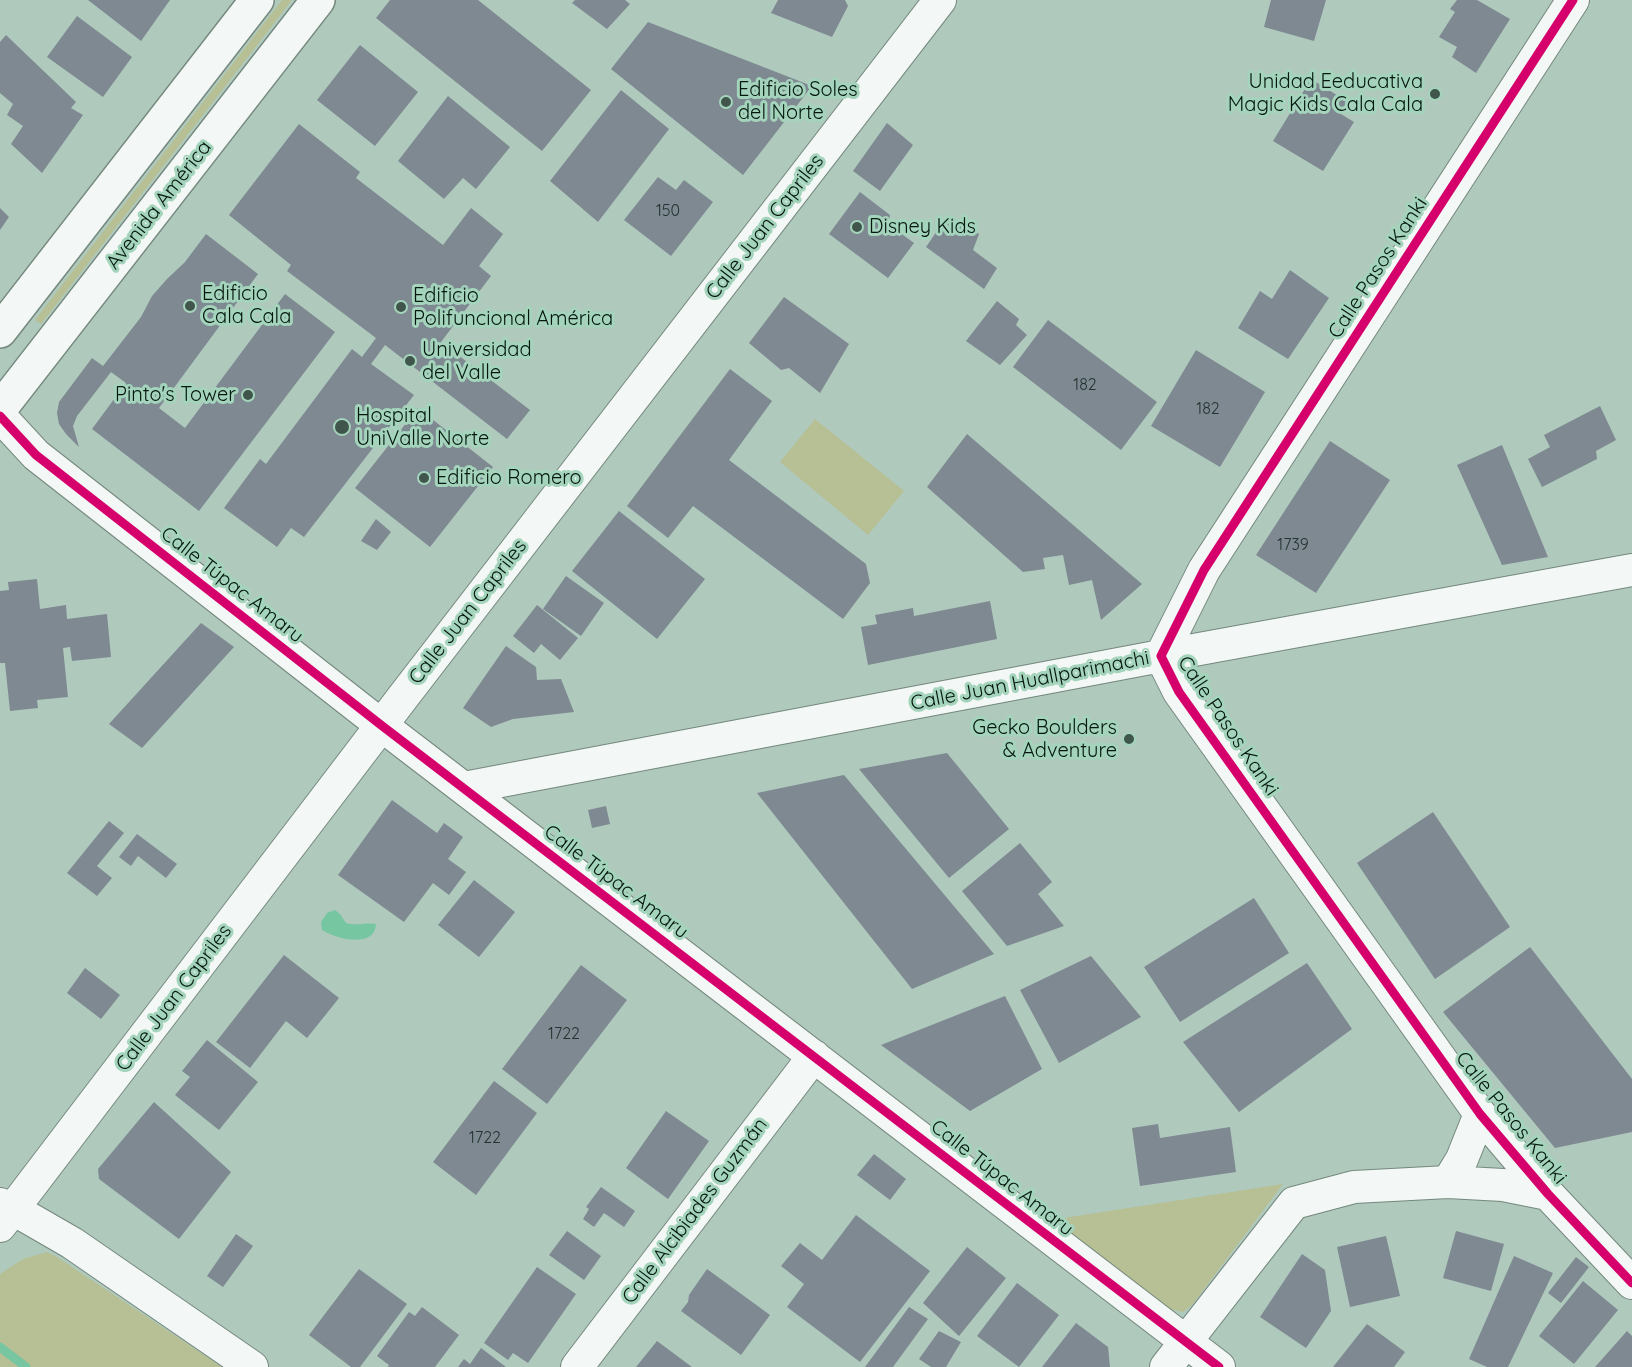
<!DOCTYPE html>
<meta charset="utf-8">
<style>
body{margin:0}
canvas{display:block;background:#afc9bc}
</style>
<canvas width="1632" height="1367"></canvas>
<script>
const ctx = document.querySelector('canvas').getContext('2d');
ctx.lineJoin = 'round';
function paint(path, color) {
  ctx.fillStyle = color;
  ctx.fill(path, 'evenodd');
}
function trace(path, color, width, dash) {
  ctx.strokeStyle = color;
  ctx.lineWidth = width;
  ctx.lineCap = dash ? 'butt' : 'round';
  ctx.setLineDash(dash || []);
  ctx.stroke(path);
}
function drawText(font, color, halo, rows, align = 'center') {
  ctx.font = font + ' Quicksand,sans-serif';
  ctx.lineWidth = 6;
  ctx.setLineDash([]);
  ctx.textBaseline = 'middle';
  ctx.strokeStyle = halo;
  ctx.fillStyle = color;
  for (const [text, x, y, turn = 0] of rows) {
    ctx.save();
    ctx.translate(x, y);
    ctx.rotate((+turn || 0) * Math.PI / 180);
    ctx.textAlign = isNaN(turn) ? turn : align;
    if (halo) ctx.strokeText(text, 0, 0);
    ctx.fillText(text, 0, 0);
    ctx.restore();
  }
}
paint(new Path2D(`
 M282,0H292L41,324L35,320Z
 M815,419L904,491L868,535L780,462Z
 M1283,1184L1192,1305L1183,1312L1169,1309L1051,1220Z
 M47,1252L57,1257L222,1367H0V1274L23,1259Z`), '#b7bf94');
paint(new Path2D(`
 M335,910L340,914L346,923C357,926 365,922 376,924C375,949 336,939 322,930L321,922L327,913Z`), '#76c6a2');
trace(new Path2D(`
 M0,1347L26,1367`), '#76c6a2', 9);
paint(new Path2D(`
 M88,0H170L141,41Z
 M390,0H478L591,90L542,151L376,18Z
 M575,0H625L630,4L607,29L572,3Z
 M778,0H845L848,6L832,37L771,13Z
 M1271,0H1326L1314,41L1264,27Z
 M1457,0H1477L1510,19L1476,73L1452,57L1457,47L1439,37L1455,12L1450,9Z
 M77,16L132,57L103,97L47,57Z
 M648,22L812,86L743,175L611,69Z
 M6,35L76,102L71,108L83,115L42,173L11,144L23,126L7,115L13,104L0,93V42Z
 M360,45L418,92L375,146L317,100Z
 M1311,79L1348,102L1341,114L1354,122L1323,171L1273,141Z
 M621,90L669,129L598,222L550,181Z
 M448,96L510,147L476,189L463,178L444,199L398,161Z
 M887,123L913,145L880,191L853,171Z
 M299,124L360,172L356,178L443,245L471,208L503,234L479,266L491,276L441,342L530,410L507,439L385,345L371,364L414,395L304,537L291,528L277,547L224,508L260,459L266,464L352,349L362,357L376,338L287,271L291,265L229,215Z
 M658,177L676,190L684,180L713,202L671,256L624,220Z
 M860,192L890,215L888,224L914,243L888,278L829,234Z
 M0,208L9,217L0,230Z
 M948,215L979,234L973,250L997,268L984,289L926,247Z
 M206,234L258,274L159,408L185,428L285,294L335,332L199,511L92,429L126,383L111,372L77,416L73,426L79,447L66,434L59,424L57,413L59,402L92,358L103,366L141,317L152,296L167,279L185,262Z
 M1290,270L1329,298L1288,359L1238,328L1260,291L1272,299Z
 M784,297L849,344L820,393L789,368L781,370L749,343Z
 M997,301L1019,319L1016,325L1027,335L1000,365L966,341Z
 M1048,320L1157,402L1121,450L1013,367Z
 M1196,350L1265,392L1220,467L1151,426Z
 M730,369L772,401L729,460L866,564L870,583L843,619L693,506L668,538L627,506Z
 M1600,406L1616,440L1596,451L1597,459L1542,487L1528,459L1550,447L1544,435Z
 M418,408L493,467L430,547L355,488Z
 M967,434L1142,584L1101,620L1092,580L1069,585L1063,555L1043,558L1045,569L1023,572L927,487Z
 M1330,441L1390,480L1316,593L1256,555Z
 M1502,445L1548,557L1502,565L1457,465Z
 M619,511L705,579L657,639L572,571Z
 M376,519L391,532L377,550L361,541Z
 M566,576L604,603L581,636L543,609Z
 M37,579L40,609L66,605L67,619L107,614L111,657L72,661L70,647L63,648L68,697L37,700L38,708L10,711L5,663H0V591L9,590L8,582Z
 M990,601L997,639L868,665L861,627L877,624L875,615L913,608L914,616Z
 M537,605L578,638L560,660L541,644L534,653L513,636Z
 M201,623L234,647L142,748L109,724Z
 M506,646L536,667L537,680L561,679L574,712L513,719L491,727L463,708Z
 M947,753L1009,829L949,878L859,769Z
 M844,775L994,954L912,989L757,793Z
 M392,800L437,833L444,823L463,837L448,859L466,872L449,895L433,883L404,922L338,875Z
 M606,806L610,824L592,828L588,810Z
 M1433,812L1510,927L1435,979L1357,863Z
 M109,821L124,833L97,866L112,878L97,896L67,873Z
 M137,834L177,864L166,878L138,856L131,866L119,857Z
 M1020,843L1052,882L1038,894L1064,926L1007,946L962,891Z
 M474,880L515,912L479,957L438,925Z
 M1254,898L1289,953L1180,1022L1144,967Z
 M1530,947L1632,1079V1132L1555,1148L1443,1012Z
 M284,955L339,998L307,1038L286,1021L250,1068L216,1042Z
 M1091,956L1141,1017L1059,1063L1020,990Z
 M1307,963L1352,1029L1239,1112L1183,1042Z
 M581,965L627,1000L547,1104L502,1069Z
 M85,968L120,995L101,1019L67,993Z
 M1005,996L1042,1069L970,1111L881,1045Z
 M207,1040L258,1082L219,1130L175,1095L190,1077L182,1071Z
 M494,1081L537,1113L476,1195L433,1162Z
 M154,1102L231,1172L179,1239L99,1179L98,1169Z
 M666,1111L709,1141L668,1199L626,1168Z
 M1158,1124L1160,1138L1230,1127L1236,1172L1140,1186L1132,1128Z
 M874,1154L906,1179L890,1200L857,1175Z
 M601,1187L635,1211L624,1227L604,1213L594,1227L583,1219L589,1209L586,1207Z
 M856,1215L930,1271L860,1362L787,1307L804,1284L781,1266L800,1243L822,1260Z
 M567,1231L601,1256L584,1280L549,1255Z
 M1456,1231L1504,1244L1491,1291L1443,1278Z
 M236,1234L253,1246L223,1287L207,1276Z
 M1386,1236L1400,1296L1350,1307L1337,1247Z
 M967,1247L1006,1278L959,1336L923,1303Z
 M1302,1254L1325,1270L1331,1311L1306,1348L1260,1317Z
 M1514,1256L1553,1273L1508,1367H1487L1469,1359Z
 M1576,1257L1589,1267L1561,1303L1548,1293Z
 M537,1267L576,1294L528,1363L513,1353L508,1360L484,1343Z
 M359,1269L407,1304L360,1367H351L309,1335Z
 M707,1269L770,1315L741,1355L681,1311L688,1302L689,1295Z
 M1583,1281L1618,1310L1574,1364L1539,1336Z
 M1017,1283L1059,1315L1019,1367L977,1336Z
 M422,1307L459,1335L435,1367H388L389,1365L377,1356L409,1312L415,1316Z
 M909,1307L928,1319L893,1367H865Z
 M1076,1323L1108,1347L1110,1367H1042Z
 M1367,1324L1405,1352L1394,1367H1333Z
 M939,1331L961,1342L946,1367H931L919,1359Z
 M1627,1331L1632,1336V1367H1595Z
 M657,1341L692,1367H636Z
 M481,1348L506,1367H458L464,1359L470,1364Z`), '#7e8992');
const street = new Path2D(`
 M1573,0L1204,570L1161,656L1179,692L1480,1114L1548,1194L1632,1283
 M0,416L36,455L381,725L1219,1367
 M464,788L1161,656L1632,570
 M1448,1182L1462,1159L1480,1114
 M0,1204L13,1209L72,1243L252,1367
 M0,1226L403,697L940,0
 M577,1367L814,1056
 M1166,1367L1294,1203L1354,1187L1448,1182L1503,1185L1548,1194`);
const primary = new Path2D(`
 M0,331L257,0
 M0,409L318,0`);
trace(street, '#74887e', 34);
trace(primary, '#74887e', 36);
trace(street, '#f3f7f5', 32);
trace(primary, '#f3f7f5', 33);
trace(new Path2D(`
 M1573,0L1204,570L1161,656L1179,692L1480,1114L1548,1194L1632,1283
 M0,416L36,455L381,725L1219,1367`), '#d6006c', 9);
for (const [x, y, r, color] of [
 [1435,94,6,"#40554c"],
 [726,102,6,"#40554c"],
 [857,227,6,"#40554c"],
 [190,306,6,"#40554c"],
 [401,307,6,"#40554c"],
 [410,361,6,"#40554c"],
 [248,395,6,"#40554c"],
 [342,427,8,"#40554c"],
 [424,478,6,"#40554c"],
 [1129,739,6,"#40554c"]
]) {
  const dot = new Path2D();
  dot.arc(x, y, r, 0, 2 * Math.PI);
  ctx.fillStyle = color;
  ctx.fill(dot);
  trace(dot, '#a4d4bb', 2);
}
drawText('16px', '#233430', null, [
 ["150",668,211],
 ["182",1085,385],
 ["182",1208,409],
 ["1739",1293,545],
 ["1722",564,1034],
 ["1722",485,1138]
]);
drawText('20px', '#05170f', '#a4d4bb', [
 ["Unidad Eeducativa",1423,82,"right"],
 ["Magic Kids Cala Cala",1423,105,"right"],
 ["Edificio Soles",738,90],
 ["del Norte",738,113],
 ["Disney Kids",869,227],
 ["Edificio",202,294],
 ["Cala Cala",202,317],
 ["Edificio",413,296],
 ["Polifuncional América",413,319],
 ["Universidad",422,350],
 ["del Valle",422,373],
 ["Pinto's Tower",236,395,"right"],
 ["Hospital",356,416],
 ["UniValle Norte",356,439],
 ["Edificio Romero",436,478],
 ["Gecko Boulders",1117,728,"right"],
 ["& Adventure",1117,751,"right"]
], 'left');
drawText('20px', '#05170f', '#a4d4bb', [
 ["Avenida América",159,205,-52],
 ["Calle Juan Capriles",765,227,-52],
 ["Calle Pasos Kanki",1378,268,-57],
 ["Calle Túpac Amaru",232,585,38],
 ["Calle Juan Capriles",468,612,-52],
 ["Calle Juan Huallparimachi",1030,681,-11],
 ["Calle Pasos Kanki",1228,726,56],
 ["Calle Túpac Amaru",616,882,37],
 ["Calle Juan Capriles",174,998,-53],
 ["Calle Pasos Kanki",1511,1118,51],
 ["Calle Túpac Amaru",1002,1178,38],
 ["Calle Alcibiades Guzmán",695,1211,-53]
]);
</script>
